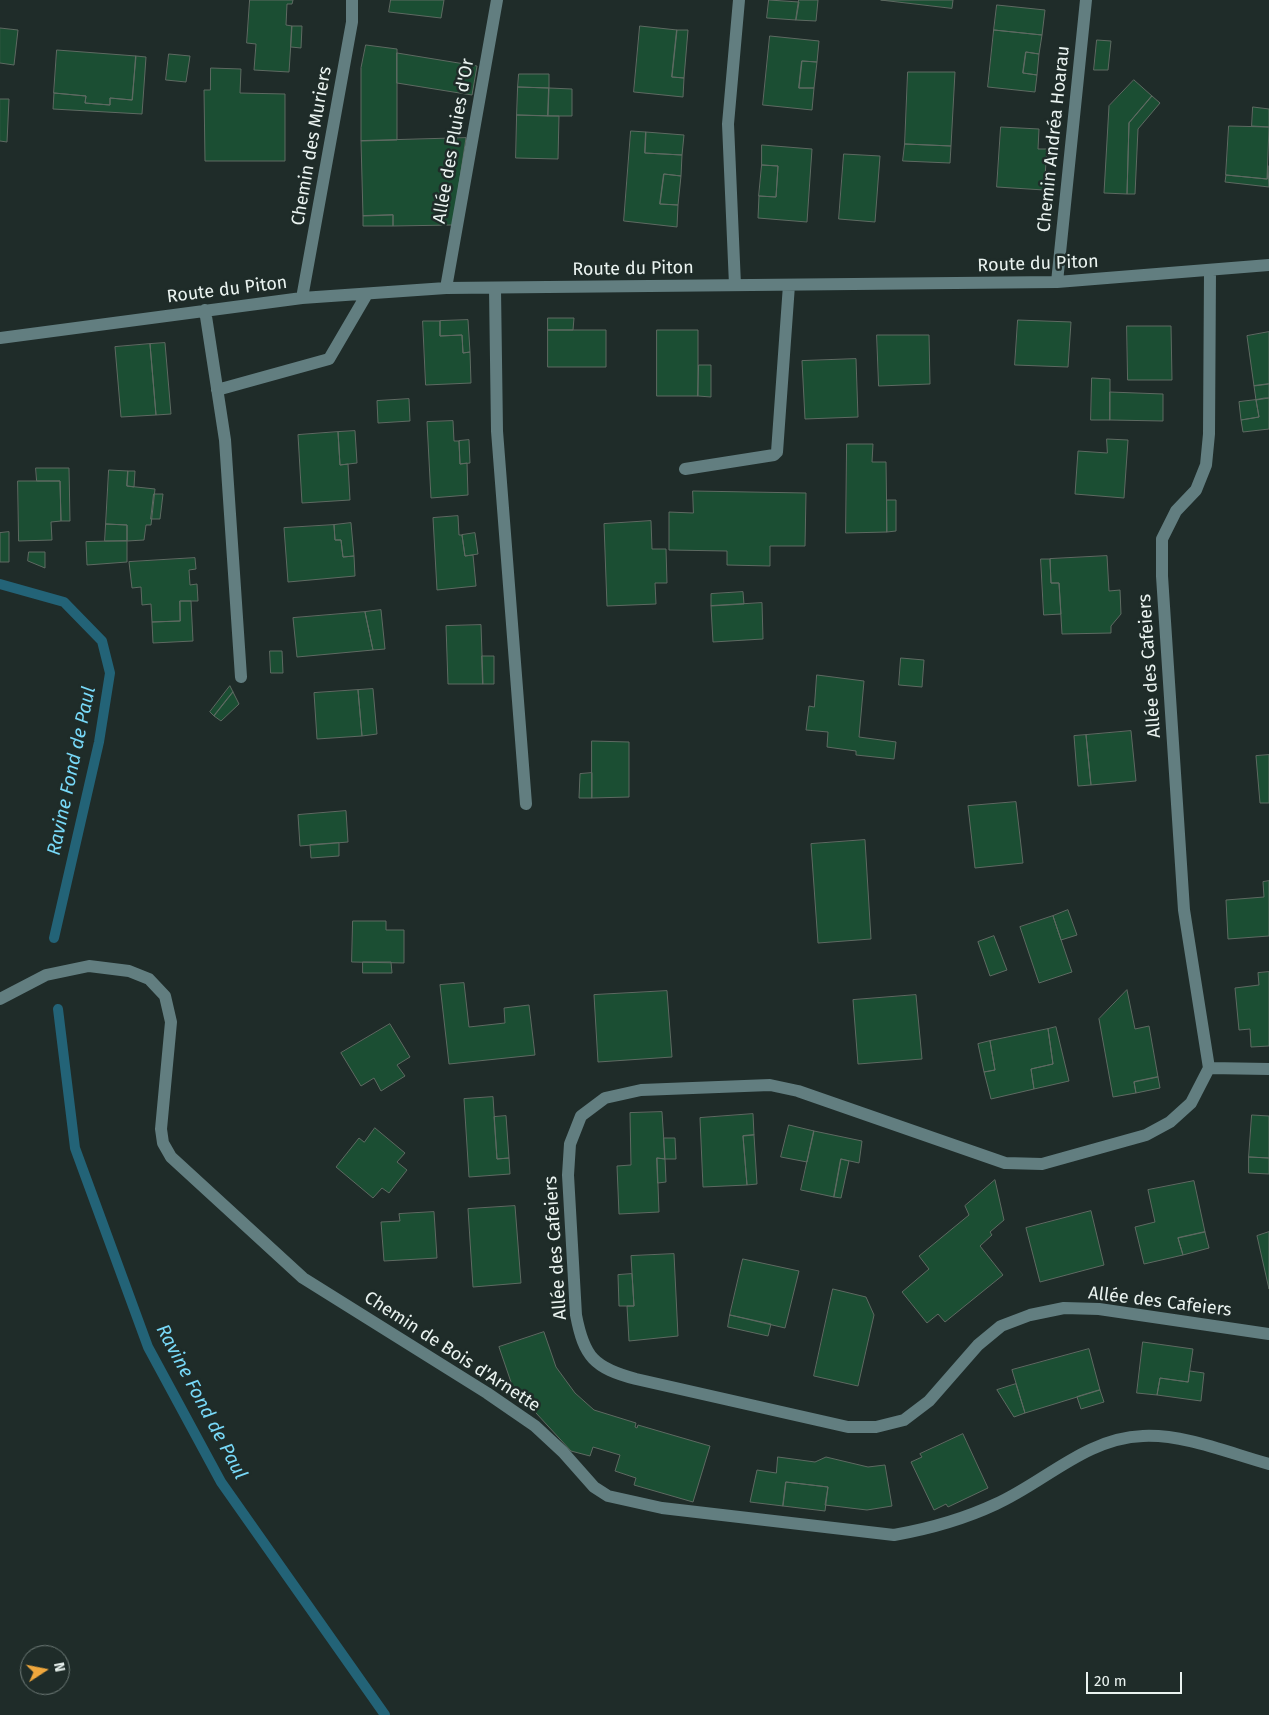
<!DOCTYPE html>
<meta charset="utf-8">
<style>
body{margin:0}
#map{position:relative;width:1269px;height:1715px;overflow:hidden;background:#1f2c29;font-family:"Fira Sans",sans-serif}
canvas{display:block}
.north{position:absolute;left:20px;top:1645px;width:50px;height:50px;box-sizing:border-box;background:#1f2c29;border:1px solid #707c79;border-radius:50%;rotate:79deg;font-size:14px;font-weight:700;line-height:20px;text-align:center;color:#eaf3f0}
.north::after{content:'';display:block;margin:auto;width:18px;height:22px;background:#efa73d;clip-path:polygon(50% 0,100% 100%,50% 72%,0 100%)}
.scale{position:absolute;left:1086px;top:1672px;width:96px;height:22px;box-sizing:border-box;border:2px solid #eaf3f0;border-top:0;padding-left:6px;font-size:15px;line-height:18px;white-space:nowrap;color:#eaf3f0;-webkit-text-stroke:4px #1f2c29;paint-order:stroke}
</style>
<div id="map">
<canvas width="1269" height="1715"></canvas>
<div class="north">N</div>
<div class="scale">20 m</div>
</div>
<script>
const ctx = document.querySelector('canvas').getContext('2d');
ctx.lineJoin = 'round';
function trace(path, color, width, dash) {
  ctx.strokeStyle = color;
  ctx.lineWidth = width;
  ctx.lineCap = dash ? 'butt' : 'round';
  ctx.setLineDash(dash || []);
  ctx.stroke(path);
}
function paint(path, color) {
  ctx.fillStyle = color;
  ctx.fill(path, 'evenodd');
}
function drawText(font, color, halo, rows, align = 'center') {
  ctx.font = font + ' "Fira Sans",sans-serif';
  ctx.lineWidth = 5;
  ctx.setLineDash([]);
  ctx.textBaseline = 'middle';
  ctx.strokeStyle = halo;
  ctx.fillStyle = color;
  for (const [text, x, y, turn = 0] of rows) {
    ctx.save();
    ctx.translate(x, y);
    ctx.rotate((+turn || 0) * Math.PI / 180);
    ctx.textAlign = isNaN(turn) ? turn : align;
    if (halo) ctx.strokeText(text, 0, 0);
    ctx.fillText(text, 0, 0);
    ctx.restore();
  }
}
trace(new Path2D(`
 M0,584L64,602L102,641L110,673L99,742L54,938
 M58,1009L75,1148L148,1347L221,1482L385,1715`), '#236377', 10);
const building = new Path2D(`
 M250,0H293L292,4H287L286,25L292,26L289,72L254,70L256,44L247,43Z
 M391,0H444L441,18L389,12Z
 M769,0L799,2L796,20L767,18Z
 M799,0H818L816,21L796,20Z
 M881,0H953L952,8Z
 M997,5L1045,10L1042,35L994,30Z
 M292,26H302L301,48L291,47Z
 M640,26L677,30L672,77L684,78L683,97L634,92Z
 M0,28L18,30L14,65L0,63Z
 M677,30H688L684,78L672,77Z
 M994,30L1042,35L1039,54L1026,52L1023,73L1037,75L1035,92L988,87Z
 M770,36L819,41L817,62L802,61L799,88H814L812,110L763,105Z
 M1097,40L1111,41L1108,70H1094Z
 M366,45L397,49V140L361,141V68Z
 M57,50L136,56L132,100L110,98V105L85,103L86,96L54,93Z
 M1026,52L1039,54L1037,75L1023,73Z
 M397,53L477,66L472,95L397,83Z
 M169,54L190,56L186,82L166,80Z
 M136,56L146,57L142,114L53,109L54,93L86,96L85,103L110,105V98L132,100Z
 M802,61L817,62L814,88H799Z
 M211,68L241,69L240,93L285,94V161H205L204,90H210Z
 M908,72H955L951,146L905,144Z
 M519,74H549V88L518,87Z
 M1134,80L1152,96L1129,123L1127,194L1104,193L1109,106Z
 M518,87L549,88L548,116L517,115Z
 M549,88L572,89V116H548Z
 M1152,96L1160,103L1138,129L1135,194H1127L1129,123Z
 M0,99H9L7,142L0,141Z
 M1253,107L1269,109V127L1252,126Z
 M517,115L559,116L558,159L516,158Z
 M1229,126L1269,127L1267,179L1226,175Z
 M1001,127L1039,129L1038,149H1047L1044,190L997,187Z
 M631,131L646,132L645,153L682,155L681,176L664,174L660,204L678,205L677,227L624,221Z
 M646,132L684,135L682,155L645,153Z
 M466,138L453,225L393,226V215L363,216L361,141Z
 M905,144L951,146L950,163L903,161Z
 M762,145L812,149L807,222L758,218L759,196L776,197L778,166L762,165Z
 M844,154L880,156L875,222L839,219Z
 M762,165L778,166L776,197L759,196Z
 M1268,166L1269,187L1225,182L1226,175L1267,179Z
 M664,174L681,176L678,205L660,204Z
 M393,215V226H363V216Z
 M548,318H574L573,330H548Z
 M468,320L470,352L463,353L462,335L440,336V321Z
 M1018,320L1071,322L1068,367L1015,365Z
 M423,321H440V336L462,335L463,353L470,352L471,383L426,385Z
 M1127,326H1171L1172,380H1128Z
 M548,330H606V367H548Z
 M657,330H698V396H657Z
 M1269,332V384L1254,386L1247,336Z
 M877,335H929L930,384L879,386Z
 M165,343L171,414L156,415L150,344Z
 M150,344L156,415L121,417L115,347Z
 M856,359L858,417L805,419L802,361Z
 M699,365H711V397L698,396Z
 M1092,378L1110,379V420H1091Z
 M1269,384V398L1256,400L1254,386Z
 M1110,392L1163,394V421L1110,420Z
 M1265,398H1269V429L1243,432L1241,420L1259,417L1256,400Z
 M409,399L410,421L378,423L377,401Z
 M1256,400L1259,417L1241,420L1239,402Z
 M453,421L454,441H459L460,464L467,463L468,495L431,498L427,422Z
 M355,431L357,463L340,465L338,432Z
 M338,432L340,465L348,464L350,500L302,503L298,435Z
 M1107,439L1128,440L1124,498L1075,494L1078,451L1107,453Z
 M469,440L470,463L460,464L459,441Z
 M847,444H873L872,462H886L887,532L846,533Z
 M36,468H69L70,521H61L60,481H37Z
 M109,470L128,471L127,486L155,489L151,525H146L144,540L127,541V525L106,524Z
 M128,471H135L134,487L127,486Z
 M18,481H60L61,521L51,522L52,540L19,541Z
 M693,491L806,493L805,546H770V566L727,565V551L669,550V512L693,513Z
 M154,494H163L160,519H151Z
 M887,500H896V531L887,532Z
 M458,516L459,535H462L465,556L473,555L476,586L437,590L433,518Z
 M651,521L652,549H666L667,583H655L656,604L607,606L604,524Z
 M351,523L354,556L343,557L341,540H335L334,525Z
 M106,524L127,525V541H105Z
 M334,525L335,540H341L343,557L354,556L355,576L288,582L284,528Z
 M9,532V562H0V533Z
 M475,533L478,554L465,556L462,535Z
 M127,541V562L87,565L86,542Z
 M29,552H45V568L28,561Z
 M1107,556L1109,591L1120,590L1121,614L1111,626V633L1062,634L1059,583H1051L1050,559Z
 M195,558L196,569L189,570L190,585L197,584L198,601H180V621L152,622L151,604L142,605L141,587L132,588L129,562Z
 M1041,559H1050L1051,583H1059L1061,614L1044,615Z
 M743,592L744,604L711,606V594Z
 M180,601H191L193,641L153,643L152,622L180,621Z
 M762,603L763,639L713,642L711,606Z
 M381,610L385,649L373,650L365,612Z
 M365,612L373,650L297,657L293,618Z
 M481,625L483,684H448L446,626Z
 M270,651H282L283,673H271Z
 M482,656H494V684H483Z
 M901,658L924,660L922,687L899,685Z
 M817,675L864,681L859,737L896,742L894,759L856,755V751L827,747L828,732L806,730L809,706L814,707Z
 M230,686L233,692L214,716L210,712Z
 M373,689L377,734L362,736L358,690Z
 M358,690L362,736L317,739L314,693Z
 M233,692L239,704L221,721L214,716Z
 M1131,731L1136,781L1091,785L1086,735Z
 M1086,735L1091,785L1078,786L1074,736Z
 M592,741L629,742V797L592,798Z
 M1269,755V803H1260L1256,756Z
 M592,773V798H579L580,774Z
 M1016,802L1023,863L975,868L968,806Z
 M346,811L348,842L300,846L298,815Z
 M865,840L871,939L818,943L811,844Z
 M339,843V856L311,858L310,845Z
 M1269,881V936L1228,939L1226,900L1264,897L1263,882Z
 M1068,910L1077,935L1061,940L1053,916Z
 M1053,916L1072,972L1039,983L1020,927Z
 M353,921H386V930H404V963L352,962Z
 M994,936L1007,970L990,976L978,942Z
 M363,962H391L392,973H363Z
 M1269,972V1046L1251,1047L1250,1029L1239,1030L1235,988L1259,985L1258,973Z
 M464,983L469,1027L505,1023L504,1008L529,1005L535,1055L449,1064L440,985Z
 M1127,990L1135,1029L1149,1026L1158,1077L1134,1082L1136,1093L1113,1097L1099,1019Z
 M667,991L672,1057L598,1062L594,995Z
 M916,995L922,1059L858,1064L853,1000Z
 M390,1024L410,1057L397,1065L405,1076L381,1091L374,1078L361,1086L341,1053Z
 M1056,1027L1069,1081L1034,1089L1031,1069L1053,1064L1048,1029Z
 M1048,1029L1053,1064L1031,1069L1034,1089L991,1099L984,1072L995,1070L990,1041Z
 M990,1041L995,1070L984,1072L978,1044Z
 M1158,1077L1160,1088L1136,1093L1134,1082Z
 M493,1097L497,1159L509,1158L510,1174L469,1177L464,1099Z
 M662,1112L665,1159L657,1158L659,1212L619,1214L617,1166L631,1165L630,1113Z
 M753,1114L754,1135L743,1136L747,1185L703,1187L700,1118Z
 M1252,1115L1269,1116V1158L1249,1157Z
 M506,1116L509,1158L497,1159L494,1117Z
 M789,1125L814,1131L807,1162L781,1157Z
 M375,1128L405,1153L397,1162L407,1170L389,1193L382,1188L373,1198L336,1167L359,1138L364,1142Z
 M814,1131L862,1141L859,1163L841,1159L834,1197L801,1190Z
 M754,1135L757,1184L747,1185L743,1136Z
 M664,1138H675L676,1159H665Z
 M1249,1157L1269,1158V1174L1249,1173Z
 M657,1158L665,1159L666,1182L658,1183Z
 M841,1159L849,1161L841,1198L834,1197Z
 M995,1180L1004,1220L990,1232L992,1235L980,1246L1003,1275L945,1322L938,1314L927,1323L902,1292L929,1269L919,1256L969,1215L965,1206Z
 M1194,1181L1205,1232L1178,1238L1183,1255L1144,1264L1135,1227L1155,1222L1148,1190Z
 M515,1206L521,1283L473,1287L468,1209Z
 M1091,1211L1104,1265L1040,1282L1026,1228Z
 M434,1212L437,1258L384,1261L381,1222L400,1221L399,1214Z
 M1205,1232L1209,1248L1183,1255L1178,1238Z
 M1269,1232V1289L1257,1236Z
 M674,1254L678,1336L629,1341L627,1306H634L631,1256Z
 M743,1259L799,1271L785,1328L730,1315Z
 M632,1274L634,1306H619L618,1275Z
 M833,1289L866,1297L874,1315L858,1386L814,1376Z
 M730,1315L771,1324L768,1336L728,1327Z
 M544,1332L556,1367L575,1393L594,1410L636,1423L635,1427L637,1428L638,1425L710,1446L693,1502L634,1485L636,1478L615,1471L620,1455L593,1447L590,1456L571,1451L513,1388L499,1347Z
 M1143,1342L1193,1349L1188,1382L1160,1378L1157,1395L1137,1393Z
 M1089,1349L1100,1390L1025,1413L1012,1370Z
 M1190,1371L1204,1373L1201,1401L1157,1395L1160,1378L1188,1382Z
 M1016,1384L1025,1413L1014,1417L997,1390Z
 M1100,1390L1104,1402L1081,1409L1077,1397Z
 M963,1434L988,1488L948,1507L946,1504L934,1510L911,1462L922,1457L920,1454Z
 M778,1457L815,1462L826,1457L868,1467L885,1465L892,1506L867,1510L825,1505L828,1487L786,1482L783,1506L750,1502L757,1470L776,1473Z
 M786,1482L828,1487L825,1511L783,1506Z`);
paint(building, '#1b4e33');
trace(building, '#5e6a62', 1);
trace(new Path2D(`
 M1210,272L1209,434L1206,465L1196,490L1176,511L1162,539V576L1184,910L1209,1068L1191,1103L1170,1122L1146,1135L1042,1164L1005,1163L798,1091L770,1085L641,1090L605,1098L581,1116L570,1144L568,1175L576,1315C584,1357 594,1368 636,1379L848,1427H876L904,1420L929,1401L978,1345L1001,1326L1030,1315L1064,1308L1099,1309L1269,1334
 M1057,282L1086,0
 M735,285L728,124L739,0
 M446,288L497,0
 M495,289L497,431L526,804
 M302,298L352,22V0
 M205,310L225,440L241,677
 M0,338L302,298L446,288L1057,282L1269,265
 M217,390L329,359L367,294
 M685,469L774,455L777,452L789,285
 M0,999L46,975L89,966L129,971L149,979L165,996L171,1022L161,1129L163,1143L171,1157L303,1278L487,1393L535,1426L563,1452L594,1487L608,1496L662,1508L894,1535C928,1529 964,1519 996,1504C1045,1482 1086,1438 1143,1436C1184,1434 1229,1453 1269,1464
 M1209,1068L1269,1069`), '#627e80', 12);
drawText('18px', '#eaf3f0', '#1f2c29', [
 ["Chemin Andréa Hoarau",1054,139,-84],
 ["Allée des Pluies d'Or",454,141,-80],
 ["Chemin des Muriers",312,146,-80],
 ["Route du Piton",1038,264,-2],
 ["Route du Piton",633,269,-1],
 ["Route du Piton",227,290,-7],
 ["Allée des Cafeiers",1150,666,-94],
 ["Allée des Cafeiers",556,1248,-94],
 ["Allée des Cafeiers",1160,1302,7],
 ["Chemin de Bois d'Arnette",452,1352,33]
]);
drawText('italic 19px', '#78d9f8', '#1f2c29', [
 ["Ravine Fond de Paul",72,771,-78],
 ["Ravine Fond de Paul",201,1402,62]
]);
</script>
